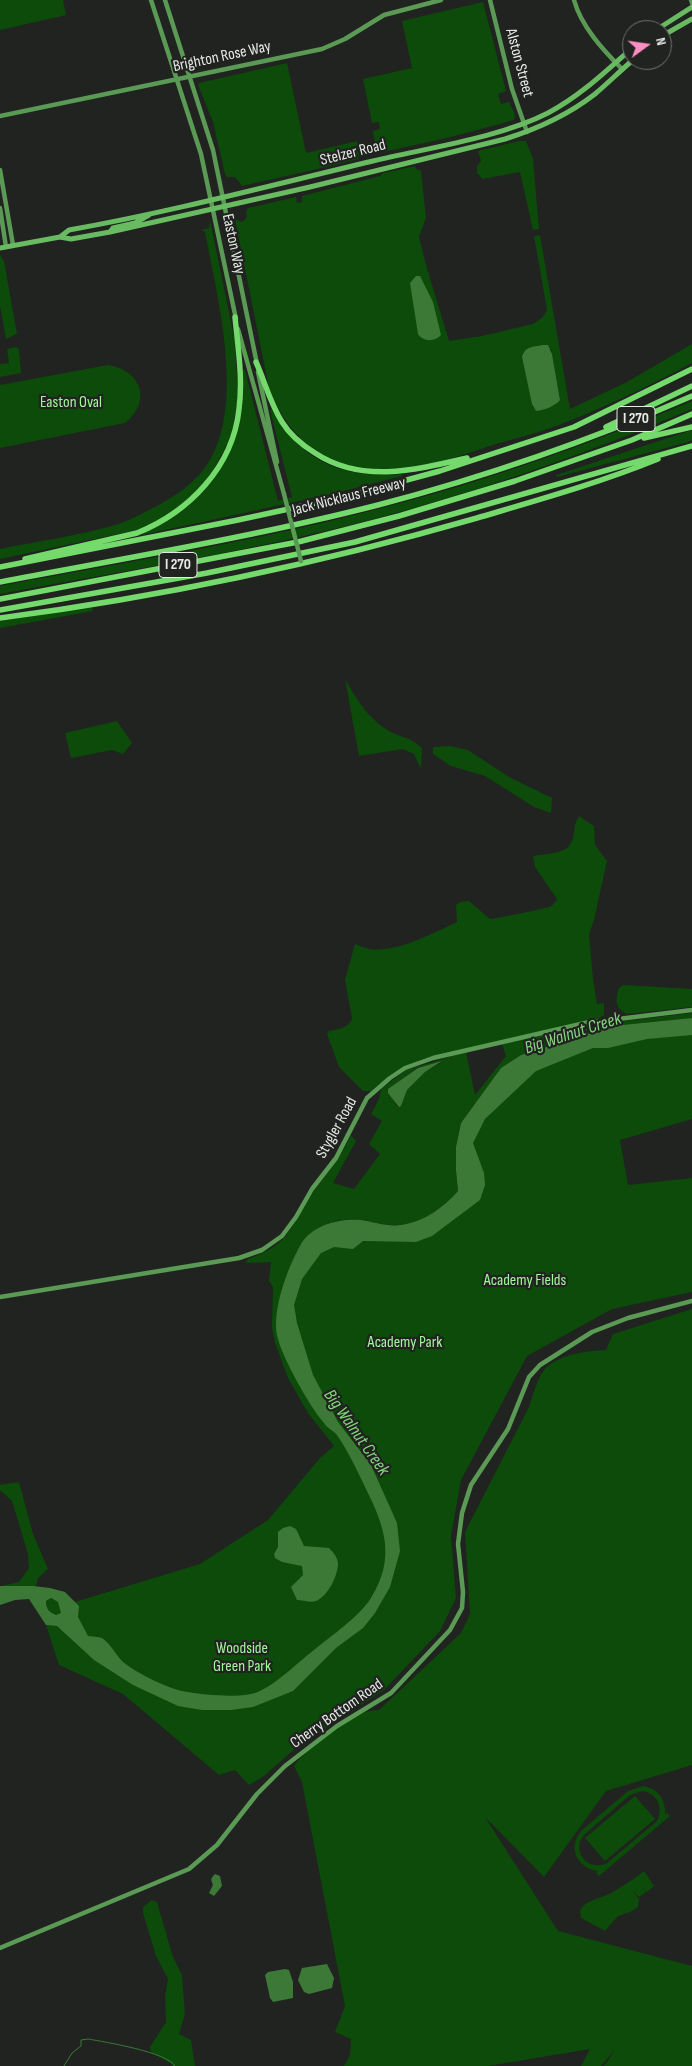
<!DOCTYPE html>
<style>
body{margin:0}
#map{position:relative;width:692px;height:2066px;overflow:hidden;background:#202320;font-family:"Sofia Sans Condensed",sans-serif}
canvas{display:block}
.north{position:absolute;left:622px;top:20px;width:50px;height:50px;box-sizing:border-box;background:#202320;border:1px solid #6f726f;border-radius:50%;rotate:76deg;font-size:14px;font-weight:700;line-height:20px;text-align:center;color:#e6e9e6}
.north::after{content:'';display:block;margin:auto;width:18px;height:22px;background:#fd8ec1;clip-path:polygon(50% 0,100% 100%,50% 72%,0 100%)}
</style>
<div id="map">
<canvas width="692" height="2066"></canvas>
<div class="north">N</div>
</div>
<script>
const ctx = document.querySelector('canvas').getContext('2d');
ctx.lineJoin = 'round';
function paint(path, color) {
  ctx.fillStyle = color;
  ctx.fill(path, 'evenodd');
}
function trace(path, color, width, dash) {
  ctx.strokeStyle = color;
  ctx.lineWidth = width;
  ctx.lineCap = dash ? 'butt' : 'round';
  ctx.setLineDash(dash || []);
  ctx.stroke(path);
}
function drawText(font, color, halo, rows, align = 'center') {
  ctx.font = font + ' "Sofia Sans Condensed",sans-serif';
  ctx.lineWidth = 4.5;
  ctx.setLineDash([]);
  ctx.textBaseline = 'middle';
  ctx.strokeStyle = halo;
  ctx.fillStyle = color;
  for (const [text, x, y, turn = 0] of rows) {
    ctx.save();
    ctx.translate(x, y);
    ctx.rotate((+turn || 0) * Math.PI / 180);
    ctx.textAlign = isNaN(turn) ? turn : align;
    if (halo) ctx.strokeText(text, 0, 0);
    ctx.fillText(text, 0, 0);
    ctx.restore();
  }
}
paint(new Path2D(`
 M0,0H63L66,15L0,30Z
 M483,2L506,91L498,94L501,104L509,102C511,108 517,113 514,120L451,137L379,153L376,150L373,131L380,129L379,122L372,123L363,79L412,68L402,21Z
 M287,63L306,153L357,141L359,157L358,159C319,169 281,177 242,186L235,177H227L225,174L213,122L198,85L199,83Z
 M519,141H526L533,159L539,229L533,230L520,172L483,179L477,173V166L481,161L478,151Z
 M415,166L416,169L421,171L426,218L419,237L426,265L449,341L482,336L533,324L543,317L547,310L534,236L540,235L570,409L627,382L692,344V363C643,389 592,414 539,432C525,436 510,440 496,444C456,457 412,473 369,471C363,470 357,468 351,466C310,456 284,427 269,388L234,214L237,220L242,222L247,217L246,212L248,208L296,197L297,203L302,202V196L380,176L383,173ZM551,349L560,399L534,409L522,357Z
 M210,220L235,342L238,397L233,428L229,441L211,474L198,491L166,517L142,529L0,559V549C38,541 78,536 115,525C129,521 141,514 153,508C172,498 191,486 204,469C248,412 217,296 205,232L201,230L209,228Z
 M0,255L4,261L17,334L6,339L0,306Z
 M16,347L19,349L21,373L0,377V364L9,363L7,349Z
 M108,365C142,370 152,402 125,423L0,448V385Z
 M243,370H245L278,501L292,497L270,410L272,409C281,422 289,436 300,446C329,472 365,477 402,474V476L336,493L142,535V533C214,503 245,446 243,370Z
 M692,401V409C586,454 478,492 367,521C246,552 122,571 0,594V586C126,562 253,542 378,509C485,482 590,444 692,401Z
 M692,430V440L688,442L557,477L556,475Z
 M92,607L93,611L0,628V621Z
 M345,679C357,700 369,720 391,732C405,739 409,736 422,748L421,769L414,754L403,749L359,756Z
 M117,721L132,743L123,754L112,750L71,758L65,733Z
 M450,746L468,750L509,777L552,798L551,813L534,807L485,776L451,766L433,754V747Z
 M579,816L594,826L595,845L607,861L594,920L589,934L593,979L597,1004L604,1003V1015L598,1019L426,1058L403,1067L371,1091H363L339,1067L327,1034L329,1031C339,1029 348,1029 352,1018L345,980L355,944C359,946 365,948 370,949C396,953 434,933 457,922L456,905L460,902L469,901L490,919C493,919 543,909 549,907C553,906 555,902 557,899L535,867L533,856C544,854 566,854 571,843C576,834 572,826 579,816Z
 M624,985L692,989V1007L628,1014C615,1010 615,999 619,988Z
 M692,1013V1018L612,1026L521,1055L501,1068L461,1123L456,1147V1170L458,1191C444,1207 422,1224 399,1225C386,1226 374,1222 361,1220C339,1217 311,1225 301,1246L408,1230L461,1200L466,1143L534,1059L692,1024V1119L620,1140L628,1185L692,1178V1292L612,1309L527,1356L461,1480L451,1536L456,1598L440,1631L384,1690L299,1745L264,1776L249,1785L235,1770L219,1775L123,1694L59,1665L46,1625L57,1626L62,1630L65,1605L200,1564L268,1520L320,1458L334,1446L308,1413L288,1378L275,1343L272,1327L273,1287L269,1281L271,1262L246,1263L248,1259C293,1243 290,1225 314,1191C329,1171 340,1158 351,1135L356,1141L333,1183L354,1189L380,1154L369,1144L382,1121L371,1114L379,1099L381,1089L406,1070L466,1052L475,1095L506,1056L502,1044L589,1025ZM442,1062L425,1072L407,1090L401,1106H397L388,1090L417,1068Z
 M692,1309V1765L606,1791L544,1877L485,1817L558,1931L692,1966V2066H604L615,2050L601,2066H581L590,2049L488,2066H344L350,2055L351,2039L335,2032L345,2006L302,1782L294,1766L300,1758C322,1740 350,1710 379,1710L461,1633L470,1614L465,1532L529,1407C533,1395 539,1372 549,1365C566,1353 587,1351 606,1350L613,1334Z
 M19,1482L33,1534L48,1569L38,1578L36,1586H2L19,1582L29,1568L28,1554L12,1501L0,1490V1485Z
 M51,1598L58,1602L62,1613L56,1615C49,1612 46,1609 46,1601Z
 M643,1786C657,1788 666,1799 665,1814L667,1813L670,1816L599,1876L596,1873L598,1871C576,1868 567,1846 582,1830L628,1791ZM642,1791C657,1793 664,1807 657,1821L606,1864C593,1868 582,1863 579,1849L580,1841L584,1835L630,1795Z
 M635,1796L655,1819L605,1861L585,1838Z
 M644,1871L654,1886L647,1892L642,1887L646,1892L639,1897L632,1890L639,1899L638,1907L630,1912L618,1916L605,1931L581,1918L580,1910C587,1899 600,1899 611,1893C623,1886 633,1880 644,1871Z
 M152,1900L157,1902L173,1957L182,1975L185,2014L179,2034L191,2040L195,2066H172V2064L151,2052L150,2047L166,2022L165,1996L168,1979L156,1956L143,1913V1907Z`), '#0c4b09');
paint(new Path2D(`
 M416,276H420L433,302L441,335C435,342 423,342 418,334L410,283Z
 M543,345H548L552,354L560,400C555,406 545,410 536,411L532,404L522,357C525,346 533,347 543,345Z
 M692,1018V1035L647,1039L608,1048H593L536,1071L485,1119L473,1143L484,1173L485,1185L480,1200L432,1236L416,1242L363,1241L353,1249L334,1247L321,1253L302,1279L294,1305L297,1323L313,1375L338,1422L371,1465L397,1523L400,1551L390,1587L375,1613L363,1628L336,1648L293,1691L253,1707L231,1710H202L178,1706L133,1685L94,1660L57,1626L46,1625L29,1599L15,1600L0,1605V1586H33L50,1588L65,1592L79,1606L78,1617L88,1636C92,1636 98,1637 102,1638C110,1643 116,1655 123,1662C138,1674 170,1690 188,1692C206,1695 244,1699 260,1691C280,1681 297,1663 314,1650C331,1636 360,1616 371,1598C396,1557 385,1527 365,1487C357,1470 348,1451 337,1435C334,1431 327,1428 324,1423C310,1407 281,1356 277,1335C272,1309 288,1267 301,1244C312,1225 339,1218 361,1220C374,1222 388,1227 401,1225C424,1222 444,1207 458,1191L456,1170V1147L461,1123L501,1068L521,1055L612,1026ZM51,1598L58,1602L61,1613L56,1615C49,1612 46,1609 46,1601Z
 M442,1061L425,1072L407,1090L401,1106L399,1107L388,1093V1089L418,1068Z
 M290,1526L296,1529L304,1546L329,1548C334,1553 338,1558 338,1565C337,1577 328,1596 316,1601C310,1603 303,1600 297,1600L291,1587L303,1575L302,1566L282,1562L275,1558L274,1554L278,1547V1532L283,1528Z
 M215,1874L220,1876L222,1886L214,1896L209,1893L213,1885C211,1879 210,1879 215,1874Z
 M327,1964L334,1978L332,1988L309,1994L304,1992L298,1980L302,1968Z
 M285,1969L289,1970L293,1982V1998L273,2002L270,1998L265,1975L268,1972Z`), '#3c7937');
trace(new Path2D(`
 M64,2066L72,2053L81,2046V2040L88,2039C105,2042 167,2052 175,2066`), '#3c7937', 1);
trace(new Path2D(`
 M151,0L201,154L236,319
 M165,0L213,150L257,364
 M490,0L512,89L527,132
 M574,0C581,26 603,50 622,69
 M691,0L692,3
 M0,116L322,49L345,39L384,15L441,0
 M0,170L13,245
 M0,208L6,247
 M238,329L284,494
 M258,372L277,462
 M0,1297L239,1258L262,1250L282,1236L296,1217L312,1189L336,1158L367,1098L390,1078L405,1068L433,1058L585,1023L692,1010
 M0,1948L189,1869L217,1845L257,1794L285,1766L337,1726L391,1693L450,1630L462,1608L463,1592L458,1544L462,1513L471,1485L508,1429L529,1377L540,1365L592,1332L628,1318L692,1301`), '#5a9a55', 4.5);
trace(new Path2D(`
 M656,30L692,7
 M662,36L692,19
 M110,232L113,228L135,223L149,215
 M60,237L69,230C171,212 272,185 373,161C427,148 499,138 548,113C580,96 605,72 632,48
 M0,248L60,237L71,239L110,232L310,187L505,139C537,129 568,115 595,94C608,83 620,71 633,60`), '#68bb61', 5);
trace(new Path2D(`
 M256,362C265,382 270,403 282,422C290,435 302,445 315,453C362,484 416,470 467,458
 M606,427L692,386
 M644,438L692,427
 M25,559L137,533C189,512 233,467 239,409C243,379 238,348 235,317
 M0,567L238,520L344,497L440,471L574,427L692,369
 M0,582C126,558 253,537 378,505C485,477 591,440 692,396
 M0,599L298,542L399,516L515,481L632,440L692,414
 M0,610L207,573L355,542L692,446
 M0,618C161,597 321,563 477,518C538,500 599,483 658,459`), '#74da6c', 5.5);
trace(new Path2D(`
 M284,494L301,561`), '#5a9a55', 4.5);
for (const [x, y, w] of [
 [636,419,38],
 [178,565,38]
]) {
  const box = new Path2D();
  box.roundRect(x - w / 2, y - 12.5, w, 25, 4);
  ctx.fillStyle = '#202320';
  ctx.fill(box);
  trace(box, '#e6e9e6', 1);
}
drawText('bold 15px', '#e6e9e6', null, [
 ["I 270",636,419],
 ["I 270",178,565]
]);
drawText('16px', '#e6e9e6', '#202320', [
 ["Brighton Rose Way",222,57,-12],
 ["Alston Street",519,63,75],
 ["Stelzer Road",353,153,-14],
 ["Easton Way",233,244,78],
 ["Jack Nicklaus Freeway",349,497,-14],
 ["Stygler Road",337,1128,-61],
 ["Cherry Bottom Road",337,1714,-35]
]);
drawText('16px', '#a2f59a', '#202320', [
 ["Easton Oval",71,403],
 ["Academy Fields",525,1281],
 ["Academy Park",405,1343],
 ["Woodside",242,1649],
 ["Green Park",242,1667]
]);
drawText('italic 18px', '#84d67c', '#202320', [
 ["Big Walnut Creek",573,1034,-18],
 ["Big Walnut Creek",356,1433,55]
]);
</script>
